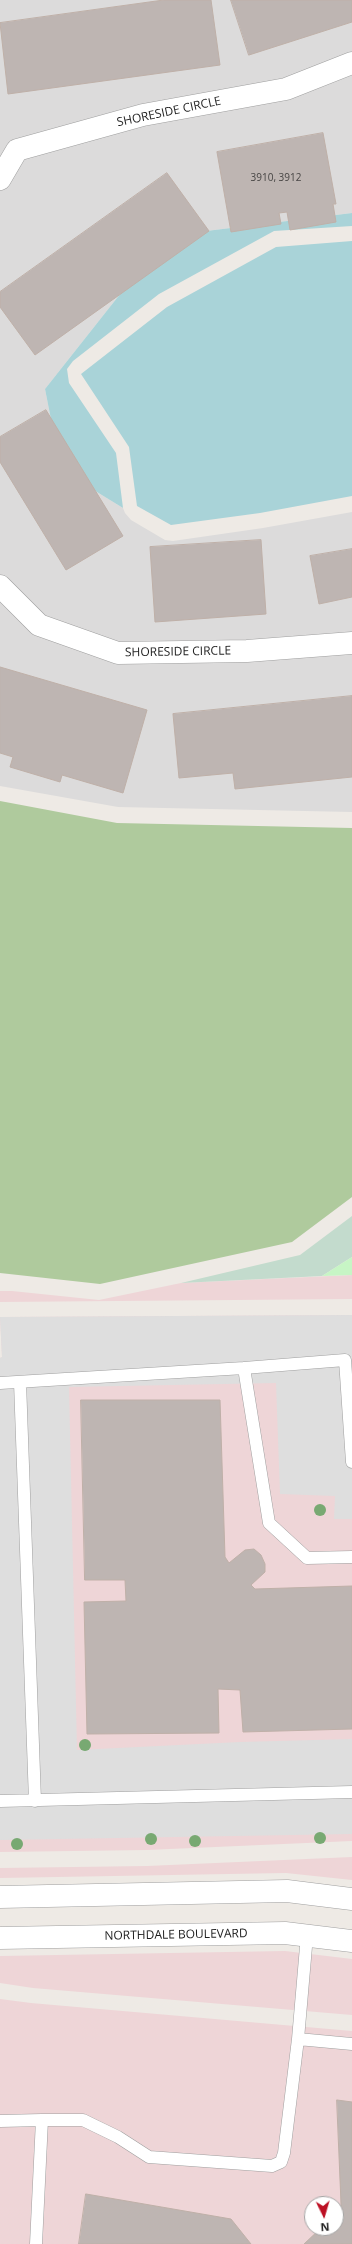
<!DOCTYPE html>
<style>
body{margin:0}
#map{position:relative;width:352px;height:2244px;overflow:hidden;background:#eeeae5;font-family:"Open Sans",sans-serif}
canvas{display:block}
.north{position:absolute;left:304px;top:2196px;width:40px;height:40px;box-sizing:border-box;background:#fff;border:1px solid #a5a5a5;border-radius:50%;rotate:175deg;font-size:11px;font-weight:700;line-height:16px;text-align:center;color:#1e1e1e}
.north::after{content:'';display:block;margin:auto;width:14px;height:18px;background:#bc1023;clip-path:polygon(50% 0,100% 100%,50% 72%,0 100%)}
</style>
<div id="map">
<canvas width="352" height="2244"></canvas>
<div class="north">N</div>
</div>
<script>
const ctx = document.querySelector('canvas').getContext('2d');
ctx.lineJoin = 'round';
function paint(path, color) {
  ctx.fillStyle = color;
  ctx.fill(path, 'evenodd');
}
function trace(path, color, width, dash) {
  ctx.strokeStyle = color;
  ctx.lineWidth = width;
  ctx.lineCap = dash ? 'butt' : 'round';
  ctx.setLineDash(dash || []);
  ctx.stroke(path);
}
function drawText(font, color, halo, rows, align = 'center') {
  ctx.font = font + ' "Open Sans",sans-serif';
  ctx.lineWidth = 3;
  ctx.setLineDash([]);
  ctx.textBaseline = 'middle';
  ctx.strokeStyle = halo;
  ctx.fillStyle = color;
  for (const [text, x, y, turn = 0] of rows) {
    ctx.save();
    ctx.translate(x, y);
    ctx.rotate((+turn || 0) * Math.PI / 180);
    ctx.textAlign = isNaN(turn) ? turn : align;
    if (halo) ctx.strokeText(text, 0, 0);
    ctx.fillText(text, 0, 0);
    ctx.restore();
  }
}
paint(new Path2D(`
 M0,0H352V213L166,236L45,389L61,470L123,508L125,513L131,520L165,540L173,541L263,528L352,512V812L118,807L0,786Z`), '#dcdbdb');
paint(new Path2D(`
 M352,1275V1299L0,1302V1291H12L99,1300L181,1283Z
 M352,1315V1841L147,1850L0,1852V1358L2,1357L0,1317Z
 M352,1857V1880L286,1873L0,1878V1868L147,1866Z
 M285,1951L352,1959V2015L33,1988L0,1983V1956Z
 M0,1999L31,2003L352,2031V2244H0ZM312,2204H336V2228H312Z`), '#eed5d7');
paint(new Path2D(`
 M0,801L117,823L352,828V1197L292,1242L100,1284L0,1273Z`), '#afca9d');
paint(new Path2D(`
 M352,1216V1257L322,1276L181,1283L300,1255Z`), '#c3dbcd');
paint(new Path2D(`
 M352,1257V1275L322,1276Z`), '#c7f5c5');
paint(new Path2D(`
 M352,1315V1519H334L335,1496L280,1494L276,1383L69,1387L77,1750L240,1742L352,1739V1834L0,1840V1358L2,1357L0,1317Z`), '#dedede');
paint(new Path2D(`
 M352,213V226L274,231L159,294L73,361L67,369L69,383L116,453L123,508L61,470L45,389L166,236Z
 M352,241V496L260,513L171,525L137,506L129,447L81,374L167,307L276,247Z`), '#a9d3d8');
const building = new Path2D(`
 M164,0H211L220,65L8,94L0,23Z
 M231,0H352V22L249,55Z
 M323,133L336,204H333L336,222L290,230L287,212L279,213L281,224L231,232L217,152Z
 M167,173L209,231L35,355L0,307V292Z
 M46,410L123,536L66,570L0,462V437Z
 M261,540L266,614L155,622L150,547Z
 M352,549V597L319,604L310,556Z
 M0,667L147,710L123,793L62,775L60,782L10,767L13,757L0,753Z
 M352,696V777L235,789L233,773L179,778L173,714Z
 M81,1400H220L225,1557L229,1563L245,1550L254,1549L261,1555L265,1564V1572L251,1585L255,1589L352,1586V1729L243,1732L240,1690L218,1689L219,1733L87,1734L84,1602L126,1601L125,1580H85Z
 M337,2100L352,2102V2244H304L321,2228H336V2214L341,2209Z
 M86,2194L231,2219L251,2244H79Z`);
paint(building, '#beb5b2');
trace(building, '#bfb0a8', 1);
const service = new Path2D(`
 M244,1368L345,1360L352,1462
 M20,1382L35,1801
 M0,1383L244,1368L269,1523L307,1558L352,1557
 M0,1801L352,1792
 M298,2039L352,2044
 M0,2121L42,2120
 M36,2244L42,2120H83L118,2137L149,2157L272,2166L281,2162L284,2153L298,2039L307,1935`);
const minor = new Path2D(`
 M0,179L17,150L143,115L286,89L352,63
 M0,586L39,625L118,653L247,651L352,643`);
const tertiary = new Path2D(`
 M0,1897L287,1891L352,1899
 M0,1938L285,1933L352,1941`);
trace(service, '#9f9f9f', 13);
trace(minor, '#9f9f9f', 23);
trace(tertiary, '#9f9f9f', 23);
trace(service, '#fff', 12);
trace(minor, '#fff', 22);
trace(tertiary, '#fff', 22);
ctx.fillStyle = '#78a972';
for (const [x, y] of [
 [320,1510],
 [85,1745],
 [320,1838],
 [151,1839],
 [195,1841],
 [17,1844]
]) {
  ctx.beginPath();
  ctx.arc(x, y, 6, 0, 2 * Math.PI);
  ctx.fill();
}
drawText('10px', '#464443', null, [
 ["3910, 3912",276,178]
]);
drawText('12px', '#1e1e1e', '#fff', [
 ["SHORESIDE CIRCLE",169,112,-12],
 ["SHORESIDE CIRCLE",178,652,-1],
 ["NORTHDALE BOULEVARD",176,1935,-1]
]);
</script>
